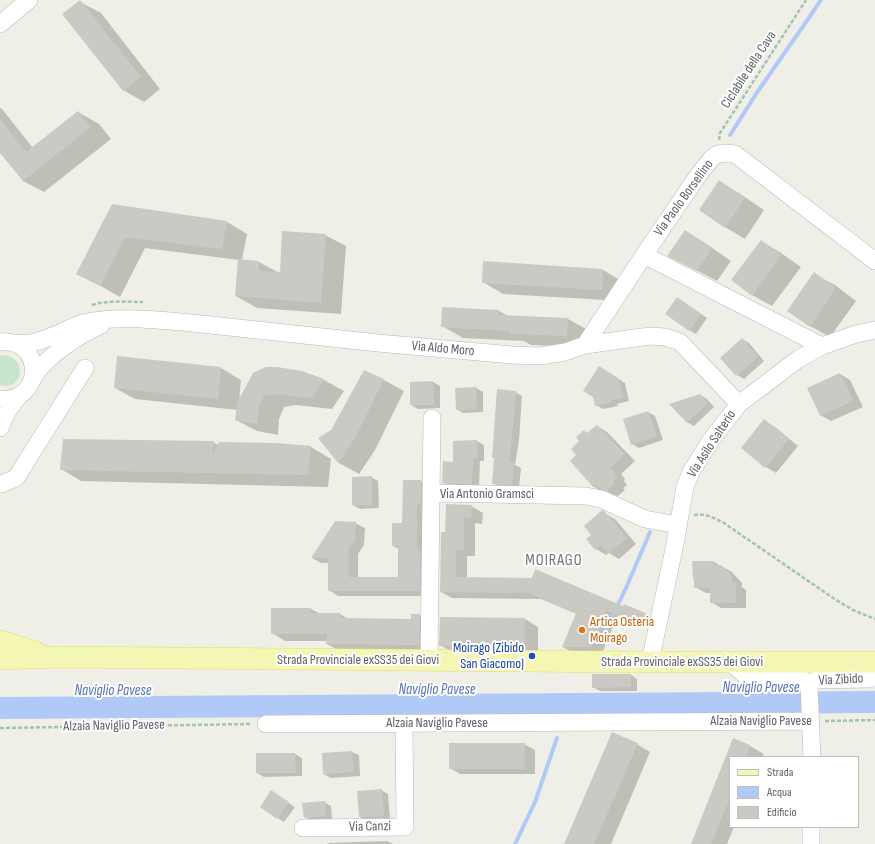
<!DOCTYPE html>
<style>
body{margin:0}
#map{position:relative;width:875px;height:844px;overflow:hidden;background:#efefe7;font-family:"Sofia Sans Condensed",sans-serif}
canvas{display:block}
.legend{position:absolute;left:729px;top:756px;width:130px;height:72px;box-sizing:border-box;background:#fff;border:1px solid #bfbfc2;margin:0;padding:5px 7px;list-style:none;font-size:12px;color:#5f6066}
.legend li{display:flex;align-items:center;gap:8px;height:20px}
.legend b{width:20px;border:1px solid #bfbfc2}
</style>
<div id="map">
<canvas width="875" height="844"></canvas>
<ul class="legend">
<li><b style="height:5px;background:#f4f7b4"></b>Strada</li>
<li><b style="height:11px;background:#b0c9f7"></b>Acqua</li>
<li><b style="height:11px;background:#cbc9c4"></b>Edificio</li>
</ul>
</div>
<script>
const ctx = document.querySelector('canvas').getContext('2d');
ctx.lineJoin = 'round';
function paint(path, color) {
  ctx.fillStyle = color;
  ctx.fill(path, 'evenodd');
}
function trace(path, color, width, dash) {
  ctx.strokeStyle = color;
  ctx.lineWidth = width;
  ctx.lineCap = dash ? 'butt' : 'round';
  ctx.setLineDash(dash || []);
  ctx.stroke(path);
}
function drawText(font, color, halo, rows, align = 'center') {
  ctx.font = font + ' "Sofia Sans Condensed",sans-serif';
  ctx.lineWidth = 4;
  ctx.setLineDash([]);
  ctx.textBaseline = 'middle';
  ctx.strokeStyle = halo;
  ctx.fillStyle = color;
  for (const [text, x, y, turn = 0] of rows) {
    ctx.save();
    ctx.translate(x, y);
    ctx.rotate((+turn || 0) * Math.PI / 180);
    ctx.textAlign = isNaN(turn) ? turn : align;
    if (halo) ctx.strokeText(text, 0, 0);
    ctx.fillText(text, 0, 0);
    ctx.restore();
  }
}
paint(new Path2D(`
 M5,355C29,360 22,391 0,385V356Z`), '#c7e4cd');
paint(new Path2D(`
 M875,691V713L0,719V697Z`), '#b0c9f7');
paint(new Path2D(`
 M80,2L101,13L160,89L144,102L123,90Z
 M0,108L2,109L33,148L78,112L99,124L111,139L44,192L23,181L0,151Z
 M719,182L739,193L764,210L745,239L725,227Z
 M113,205L227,222L247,234L242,260L259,262L281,274L325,235L346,246L341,314L257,308L236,296L239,260L145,248L120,297L78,273Z
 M685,231L705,243L731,261L717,281L668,255Z
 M761,241L781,253L801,267L772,306L752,295Z
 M484,262L603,270L623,282L622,301L503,294L483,282Z
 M814,274L835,285L856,301L830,337L810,326Z
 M684,302L707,318L696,334L689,330Z
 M499,311L508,316L568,319L588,330L587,347L531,345L524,341L463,338L442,326Z
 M742,339L749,343L764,361L744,379L737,375L721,358Z
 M118,357L221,368L241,380L239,402L302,372L324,380L344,391L332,409L296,405L284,407L279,419L278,435L257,431L236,420L238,410L135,399L115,388Z
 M364,371L384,380L404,391L375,450L359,474L339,463L319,438L332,431Z
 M606,371L625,383L629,401L617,404L618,406L603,409L596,405Z
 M840,374L850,380L863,407L831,421L820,415Z
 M433,382L440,386V408L418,409L411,405V383Z
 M476,388L483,392V412L463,413L456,409Z
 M515,392L522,396L519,440L515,465L521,468L519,488L500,487L493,483Z
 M700,395L707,399L714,407L694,426L687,422Z
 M648,412L655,416L663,440L639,448L632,444Z
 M765,421L775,427L798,446L776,473L766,467L742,448Z
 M597,426L607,432L635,461L621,474L625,479L624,481L627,485L623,488L625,490L618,496L612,494L606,491L604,493L593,486L577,455L587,434Z
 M477,441L484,445V461H480L479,487L450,486L443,482L454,463V442Z
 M213,442L218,445L311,447L331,459L328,487L81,481L61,469Z
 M371,477L378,481L379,508L360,509L353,505Z
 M421,481L430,486L429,596H338L329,590V563H321L312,558L336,522L355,523L365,528L364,545L358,554V578H399V549L393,546L403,524Z
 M471,506L483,513L482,524L475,523V556H467V578L623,607L649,615L661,622L656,632L618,615L602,653H574L563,647L577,614L541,599L452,598L441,592L445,533Z
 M602,512L615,519L636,544L619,559L609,553L606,555L596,549Z
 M693,562H714L732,572L742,583V587L746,590V608H721L711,602V593H706L695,587Z
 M272,608L311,609L321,614H340L348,619L412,620L419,615L432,622V652L340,651L327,644L328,641H285L272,633Z
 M525,619L538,627V654L454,653L440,645Z
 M631,675L637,679V691H600L593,687Z
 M734,739L750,746L764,754L762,757H730V827H734L727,844H692Z
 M524,744L535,750V774H460L450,768Z
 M637,744L650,752L611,844H565Z
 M352,752L359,755L360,776L331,778L324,774Z
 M257,754H295L302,758V776L264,777L257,773Z
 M381,790L388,794L390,819L367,821L360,817Z
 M278,796L295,807L284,822L261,807Z
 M324,802L331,806L332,819L311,821L305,817Z
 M387,841L393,844H329L327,843Z`), '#0003');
trace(new Path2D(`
 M730,135L758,91L804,25L821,0
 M604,634L626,588L650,532
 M515,844L535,802L557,738`), '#b0c9f7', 4);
paint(new Path2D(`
 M80,0L141,77L123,91L62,14Z
 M78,111L91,127L23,181L0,153V119L26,152Z
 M719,180L745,198L725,228L699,210Z
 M112,204L227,221L222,249L125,237L100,286L76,274Z
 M685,230L712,248L697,271L667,256Z
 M282,231L326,234L321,303L235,296L238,259L259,261V271L280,272Z
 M761,240L781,255L752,296L731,280Z
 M483,261L603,269L602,290L482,283Z
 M814,272L836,288L810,327L787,311Z
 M677,297L701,314L689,331L665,314Z
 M442,307L499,310V315L568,318L567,336L509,334L510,331L441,327Z
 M742,338L758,357L736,376L720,358Z
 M117,356L221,367L218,399L114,388Z
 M599,366L618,378L623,398L611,400V403L595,406L593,397L583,391Z
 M266,367H277L302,371L324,379L312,398L275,394L264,396L259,407L257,424L235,420L237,403L253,373Z
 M364,370L384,379L355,438L338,463L318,438L331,430Z
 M840,373L853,401L820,416L807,388Z
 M433,381L434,405H410V382Z
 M476,387L477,409L456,410L455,388Z
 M497,389L516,391L512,436L509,462L514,463L512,485L492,484L494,458H492Z
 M700,394L708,403L687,423L669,404Z
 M648,411L657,436L631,445L623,419Z
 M764,419L789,439L765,468L741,448Z
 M597,425L625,454L611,468L615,472L614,474L617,478L613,481L615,484L607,491L600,489L596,485L593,487L570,461L576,455L571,449L579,441L576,437L584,430L587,433Z
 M63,439L214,441L212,456L219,442L276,443L311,446L308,475L60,470Z
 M477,440L478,458H473L472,484L442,483L443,461L453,462V441Z
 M372,476V505H352V477Z
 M403,480H421V505H417V549H420V591H328V558H311L335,521L356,522L355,540L349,548V577H398V546H392V523H402Z
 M446,504L472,505L471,518L464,517V550H456V577L532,578L535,569L623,606L624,604L650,615L645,626L606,610L591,647H562L576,613L529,593L440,592L441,532H445Z
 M602,510L605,512L627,538L608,554L601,545L595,550L586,539L591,535L584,526Z
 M692,561H714V565H721L732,576V583H736V603H710V588H694V579H693Z
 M271,608H311V613H340V618L411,619V614H420L419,645L326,644L327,634H271Z
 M440,617L525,618V647L439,646Z
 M592,674H631V687L592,688Z
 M612,732L638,743L594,844H564Z
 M733,738L750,745L746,757H730V796L711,844H691Z
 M449,743H525V769H449Z
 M352,751L354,772L323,774L322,753Z
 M256,753H295L296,773H256Z
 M382,789L384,816L359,817L357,791Z
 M271,790L289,802L277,819L260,807Z
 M325,801L326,816L304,818L302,803Z`), '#cbc9c4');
const minor = new Path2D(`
 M0,24L29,0
 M644,255L822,346
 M0,342C45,338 44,403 0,399
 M13,343C39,347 59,331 83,323C115,315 158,320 192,323L378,343L512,355L540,356L565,352L585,345L650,336L665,337L680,342L739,404
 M585,345L644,255L699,174L712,158L718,154L726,153L735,154L875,261
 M32,380C43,358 79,335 101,325
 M0,428C5,415 11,404 21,394
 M0,484H2L16,478L85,368
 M431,497L432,418
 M429,661L431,497L433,494L438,493L586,496L601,499L645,519L672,524L679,523
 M650,662L675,544L685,487L691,472L711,440L739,404L797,360L822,346L856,334L875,330
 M730,662L747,677L803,680L807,682L809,685L812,757
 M809,685L812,682L816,680L867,679L875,678
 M266,724L810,721
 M303,828L405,827L404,723
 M811,844V827`);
const major = new Path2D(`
 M0,641L36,652
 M0,659L58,657L635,662H875`);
trace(minor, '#b7b8bc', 18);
trace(major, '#e4db6c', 22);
trace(new Path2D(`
 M719,140L720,133L806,0
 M92,305C107,300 127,302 143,302
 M694,515C706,513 714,518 724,523L833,598L853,610L875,619
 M825,721L875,720
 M0,728L251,724`), '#a0c4b2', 2.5, [4, 2]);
trace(minor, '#fff', 17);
trace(major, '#f4f7b4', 21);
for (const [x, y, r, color] of [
 [582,630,4,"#e8710a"],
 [532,656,4,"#1a4fb4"]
]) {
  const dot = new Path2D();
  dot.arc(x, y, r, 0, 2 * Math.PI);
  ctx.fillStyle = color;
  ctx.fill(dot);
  trace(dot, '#fff', 1.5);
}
drawText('14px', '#5f6066', '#fff', [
 ["Ciclabile della Cava",749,70,-57],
 ["Via Paolo Borsellino",684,198,-54],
 ["Via Aldo Moro",443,349,5],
 ["Via Asilo Salterio",712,444,-57],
 ["Via Antonio Gramsci",487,494],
 ["Strada Provinciale exSS35 dei Giovi",358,660],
 ["Strada Provinciale exSS35 dei Giovi",682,662],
 ["Via Zibido",841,680,-3],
 ["Alzaia Naviglio Pavese",761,721],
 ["Alzaia Naviglio Pavese",437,723],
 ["Alzaia Naviglio Pavese",114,726,-1],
 ["Via Canzi",370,827,-1]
]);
drawText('14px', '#c56008', '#fff', [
 ["Artica Osteria",590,622],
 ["Moirago",590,638]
], 'left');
drawText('14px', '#164399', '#fff', [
 ["Moirago (Zibido",524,648],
 ["San Giacomo)",524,664]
], 'right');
drawText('italic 15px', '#5470b9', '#fff', [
 ["Naviglio Pavese",761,688],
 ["Naviglio Pavese",437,690],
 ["Naviglio Pavese",113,691]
]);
ctx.letterSpacing = '1px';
drawText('16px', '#707278', '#fff', [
 ["MOIRAGO",554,561]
]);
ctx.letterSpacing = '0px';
</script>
